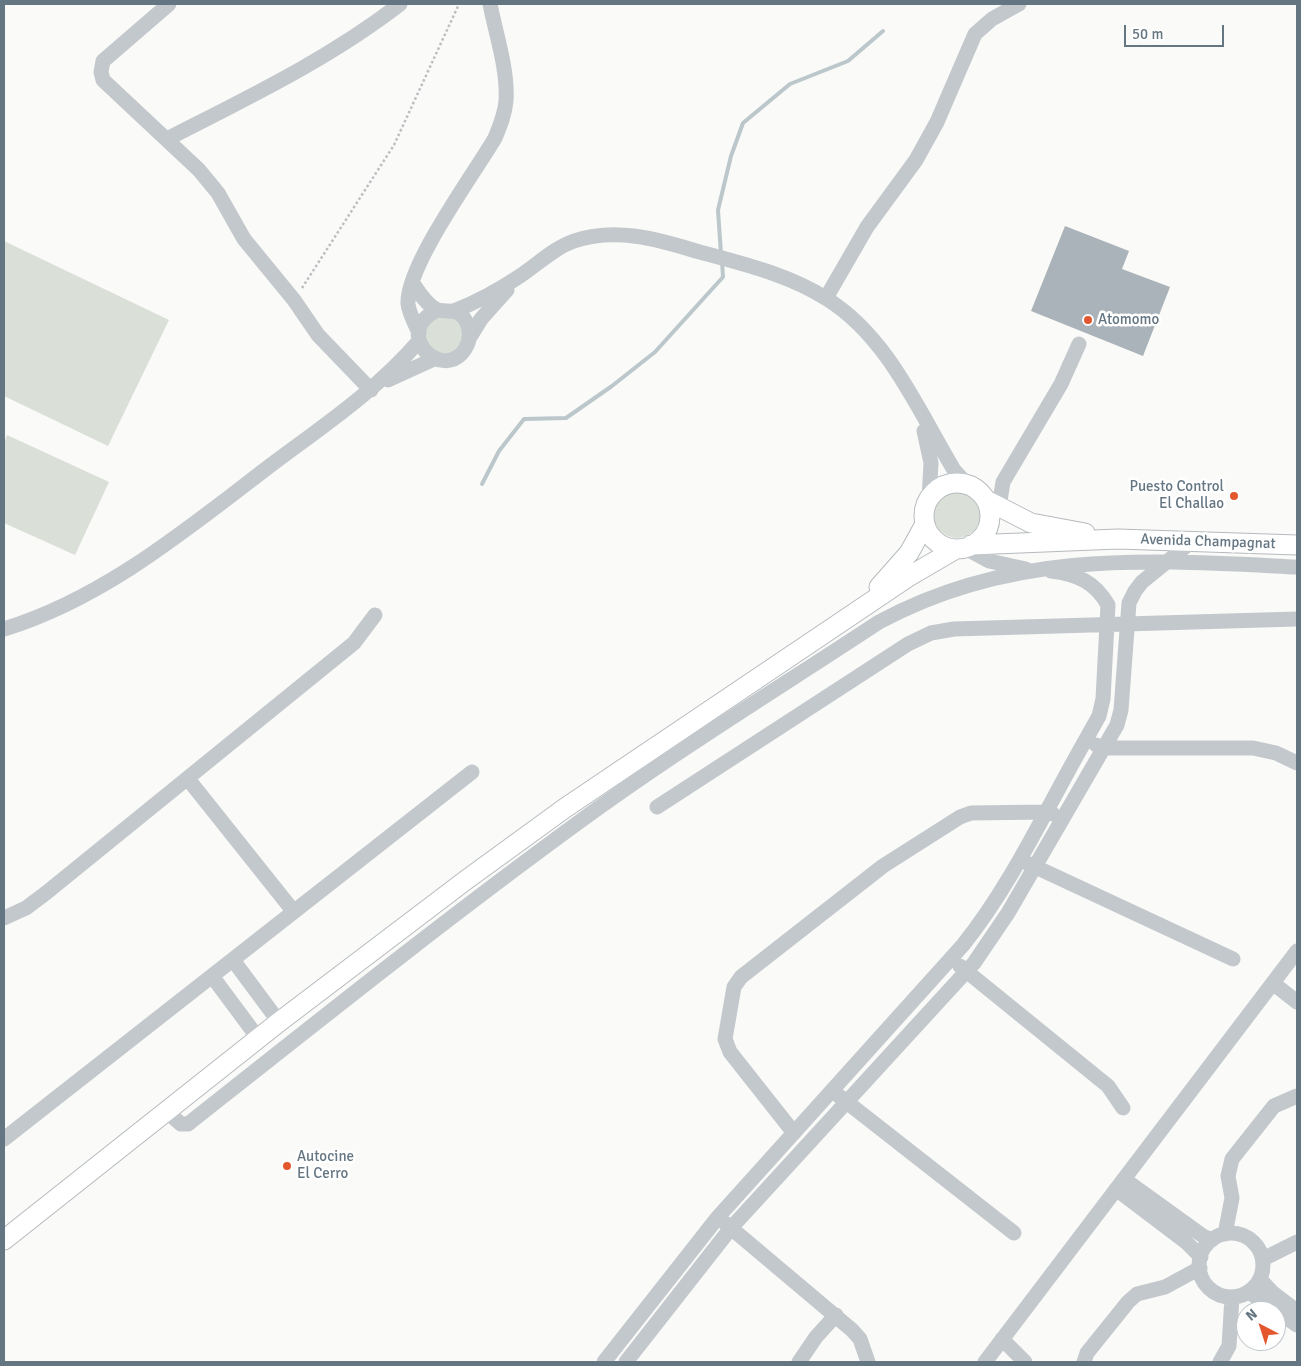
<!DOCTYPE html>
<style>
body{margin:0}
#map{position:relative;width:1301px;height:1366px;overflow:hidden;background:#fafaf8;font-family:Signika,sans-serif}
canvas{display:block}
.frame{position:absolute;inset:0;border:5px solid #657683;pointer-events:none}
.north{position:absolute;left:1236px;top:1301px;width:50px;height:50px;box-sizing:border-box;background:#fff;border:1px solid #c1c8cd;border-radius:50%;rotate:320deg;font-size:14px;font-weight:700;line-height:20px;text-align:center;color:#657683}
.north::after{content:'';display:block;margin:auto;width:18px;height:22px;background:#e4572e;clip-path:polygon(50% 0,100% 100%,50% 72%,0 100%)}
.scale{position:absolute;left:1124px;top:25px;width:100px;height:22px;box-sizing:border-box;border:2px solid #657683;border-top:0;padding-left:6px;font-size:15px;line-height:18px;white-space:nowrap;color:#657683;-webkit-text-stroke:4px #fff;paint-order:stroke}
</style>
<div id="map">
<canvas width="1301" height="1366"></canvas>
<div class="frame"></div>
<div class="north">N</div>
<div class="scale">50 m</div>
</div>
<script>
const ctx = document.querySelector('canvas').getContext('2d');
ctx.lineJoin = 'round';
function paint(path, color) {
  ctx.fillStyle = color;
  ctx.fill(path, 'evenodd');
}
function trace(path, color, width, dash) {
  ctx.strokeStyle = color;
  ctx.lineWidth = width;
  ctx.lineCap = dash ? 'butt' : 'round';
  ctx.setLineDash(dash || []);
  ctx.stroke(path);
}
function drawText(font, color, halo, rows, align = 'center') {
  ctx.font = font + ' Signika,sans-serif';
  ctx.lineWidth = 5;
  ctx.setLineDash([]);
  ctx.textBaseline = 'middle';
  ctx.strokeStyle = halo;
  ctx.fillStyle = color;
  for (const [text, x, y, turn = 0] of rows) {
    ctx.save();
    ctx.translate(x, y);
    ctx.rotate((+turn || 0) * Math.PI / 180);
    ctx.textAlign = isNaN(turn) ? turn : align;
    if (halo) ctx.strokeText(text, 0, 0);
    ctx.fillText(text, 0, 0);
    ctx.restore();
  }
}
paint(new Path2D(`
 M4,241L169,320L108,446L4,396Z
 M453,314L466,336L449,357L427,350L423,328L427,321Z
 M7,435L109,482L75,555L4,523V443Z
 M934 515a23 23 0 1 1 46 0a23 23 0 1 1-46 0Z`), '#dadfd7');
trace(new Path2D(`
 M721,254L718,210L731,156L743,123L790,84L848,61L883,31
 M482,484L499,451L524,419L566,418L612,386L655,352L723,277L722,261`), '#bbc7cb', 4);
paint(new Path2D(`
 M1065,226L1129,251L1122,269L1170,287L1143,356L1031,311Z`), '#aab3b9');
const major = new Path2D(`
 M924 516a33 33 0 1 1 66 0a33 33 0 1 1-66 0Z
 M986,500L1031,523L1085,533
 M971,545L1118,539L1297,545
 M879,587L909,553L925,524
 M4,1240L279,1022L466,880L565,808L908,577L956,549`);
trace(major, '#b5babe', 21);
trace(new Path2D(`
 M302,288L394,145L459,4`), '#bbbfc2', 2.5, [2.5, 2.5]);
trace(new Path2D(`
 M169,4L103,61L101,72L103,80L199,170L218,193L244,239L294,300L318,335L371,390
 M167,139C247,98 329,59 400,4
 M412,282C418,291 427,306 438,310C450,313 458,306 467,323C471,332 470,341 465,349C442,384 390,331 438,310
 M826,298L867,227L916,160L937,122L975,34L992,19L1019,4
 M454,311C477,302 499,290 520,276C538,264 554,248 574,241C615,227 657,239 696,251C740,263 788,274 827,299C888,337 918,410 954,470L967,484
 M419,333C415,324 409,313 408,304C406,266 474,174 495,138C500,126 505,114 506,101C508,69 496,35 490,4
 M470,337L481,319L507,290
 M388,380L434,359
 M924,431L931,463L929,499
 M999,507L1003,482L1061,384L1079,344
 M965,548L989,561L1026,569
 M4,629C105,598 188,528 271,465C323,426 377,390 419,341
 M1096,745L1104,748H1253L1276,753L1297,763
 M188,779L294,912
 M657,807L908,644L931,633L954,629L1297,619
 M1027,863L1233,959
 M4,918L26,908L46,893L354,643L375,615
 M233,960L279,1022
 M960,966L1108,1086L1123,1108
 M212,976L258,1038
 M1274,984L1297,1002
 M839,1096L1014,1233
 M166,1111L181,1124H188C317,1022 446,919 579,822C676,751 779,688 879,622C1014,549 1150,560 1297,567
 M794,1133L730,1052L725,1039L734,987L741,977L883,866L960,817L971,813L1045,812L1053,814
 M4,1139L472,772
 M1124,1179L1203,1236L1212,1240
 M1116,1189L1186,1242L1201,1257
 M725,1223L852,1330L860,1339L868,1362
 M1199 1265a32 32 0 1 1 64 0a32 32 0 1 1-64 0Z
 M1225,1234L1232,1198L1228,1176L1232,1159L1274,1106L1297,1096
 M1263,1259L1297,1242
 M1260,1279L1273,1293L1297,1311
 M1249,1292L1297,1325
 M1002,1339L1025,1362
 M604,1362L718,1217L963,945C1012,884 1046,809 1085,741L1099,716L1103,699L1108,605C1095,582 1077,574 1051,571
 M626,1362L731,1228L974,963L1008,913L1117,725L1121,710L1129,603L1135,591L1142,582L1190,543
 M799,1362L816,1337L836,1315
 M985,1362L1297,951
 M1084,1362L1087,1353L1128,1302L1137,1294L1165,1287L1200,1268
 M1220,1362L1229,1346L1232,1297`), '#c3c8cc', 15);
trace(major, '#fff', 19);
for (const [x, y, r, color] of [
 [1088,320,5,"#e4572e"],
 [1234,496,5,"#e4572e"],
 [287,1166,5,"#e4572e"]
]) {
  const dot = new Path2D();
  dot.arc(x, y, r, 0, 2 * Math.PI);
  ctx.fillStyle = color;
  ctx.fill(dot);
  trace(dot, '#fff', 2);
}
drawText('15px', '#657683', '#fff', [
 ["Atomomo",1098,320],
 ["Puesto Control",1224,487,"right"],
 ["El Challao",1224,504,"right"],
 ["Autocine",297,1157],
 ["El Cerro",297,1174]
], 'left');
drawText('15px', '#657683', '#fff', [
 ["Avenida Champagnat",1208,542,2]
]);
</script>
